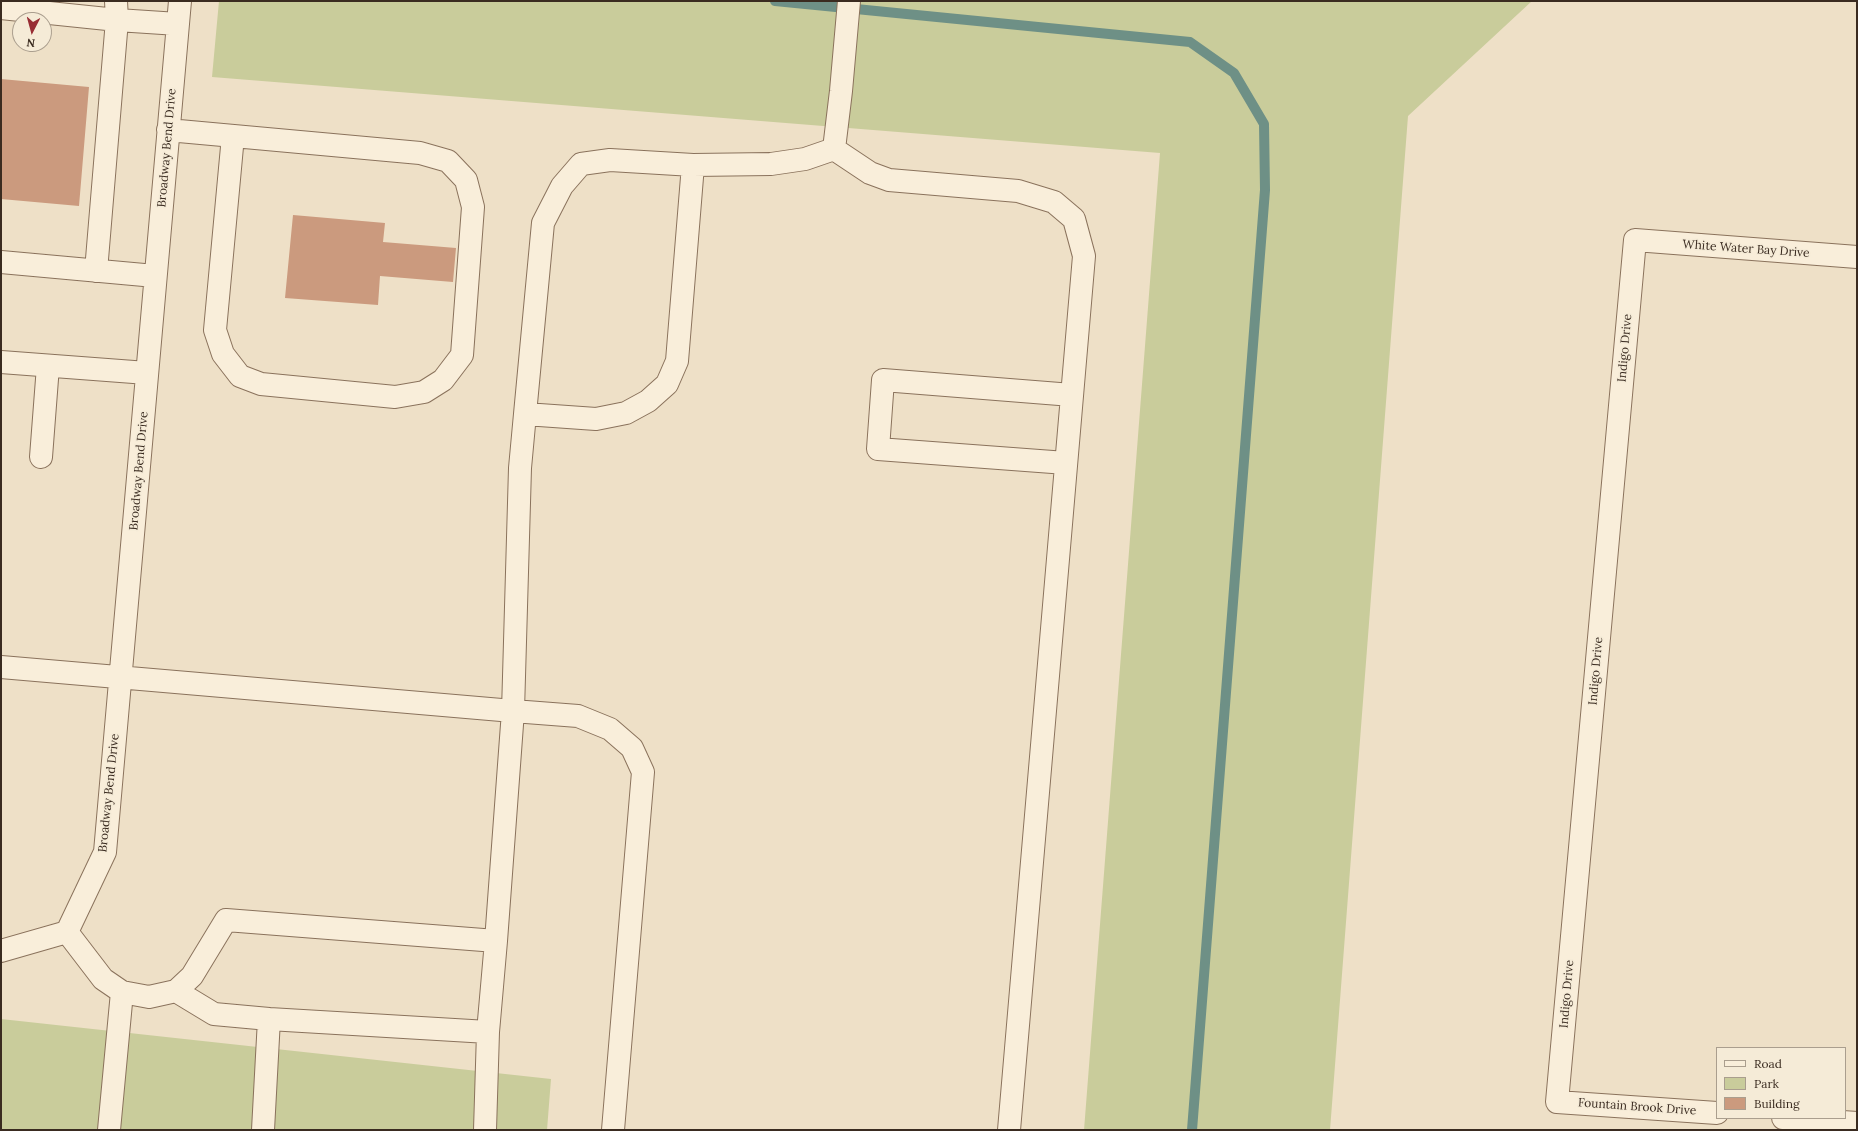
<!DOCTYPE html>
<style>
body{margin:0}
#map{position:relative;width:1858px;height:1131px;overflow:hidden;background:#eee0c7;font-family:Lora,serif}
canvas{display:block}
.frame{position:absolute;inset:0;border:2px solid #3a2b20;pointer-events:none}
.legend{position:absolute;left:1716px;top:1047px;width:130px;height:72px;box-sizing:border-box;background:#f5ebd7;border:1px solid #aa9e8e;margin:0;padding:5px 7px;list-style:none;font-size:12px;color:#3a2b20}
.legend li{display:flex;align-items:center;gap:8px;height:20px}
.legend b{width:20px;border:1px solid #aa9e8e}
.north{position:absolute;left:12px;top:12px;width:40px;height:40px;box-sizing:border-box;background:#f5ebd7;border:1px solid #aa9e8e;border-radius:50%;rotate:186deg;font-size:11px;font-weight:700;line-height:16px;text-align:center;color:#3a2b20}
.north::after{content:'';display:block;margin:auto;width:14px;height:18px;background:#982d34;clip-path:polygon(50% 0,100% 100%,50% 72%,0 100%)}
</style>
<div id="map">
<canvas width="1858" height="1131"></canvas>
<div class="frame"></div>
<ul class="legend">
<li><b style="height:5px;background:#f9eeda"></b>Road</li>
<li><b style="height:11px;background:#c9cc9b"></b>Park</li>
<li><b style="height:11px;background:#cb9a7e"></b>Building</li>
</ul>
<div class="north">N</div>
</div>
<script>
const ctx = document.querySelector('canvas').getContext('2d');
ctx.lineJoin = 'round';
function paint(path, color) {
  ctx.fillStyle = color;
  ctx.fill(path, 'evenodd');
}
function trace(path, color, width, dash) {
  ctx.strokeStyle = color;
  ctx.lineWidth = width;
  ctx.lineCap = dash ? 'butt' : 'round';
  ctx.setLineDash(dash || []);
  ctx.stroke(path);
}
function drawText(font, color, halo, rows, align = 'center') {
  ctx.font = font + ' Lora,serif';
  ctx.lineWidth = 3;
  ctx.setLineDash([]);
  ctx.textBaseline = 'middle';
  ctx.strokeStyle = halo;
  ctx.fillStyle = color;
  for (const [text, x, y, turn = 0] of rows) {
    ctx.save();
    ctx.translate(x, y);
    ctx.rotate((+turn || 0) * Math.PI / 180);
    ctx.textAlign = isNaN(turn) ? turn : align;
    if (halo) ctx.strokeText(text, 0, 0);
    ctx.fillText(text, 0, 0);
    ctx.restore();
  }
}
paint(new Path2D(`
 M219,1H1532L1408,116L1330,1130H1084L1160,153L212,77Z
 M1,1019L551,1079L547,1130H1Z`), '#c9cc9b');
trace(new Path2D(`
 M775,1L1190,42L1234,73L1264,124L1265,190L1192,1130`), '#6e9086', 10);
paint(new Path2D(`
 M1,79L89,87L79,206L1,199Z
 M293,215L385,223L383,242L456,248L453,282L380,276L378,305L285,298Z`), '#cb9a7e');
const minor = new Path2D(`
 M116,1L117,20L178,24
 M1,8L117,20L96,271
 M168,130L420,153L448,161L466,180L473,207L462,355L443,380L424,392L395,397L261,384L240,376L223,354L215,330L233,136
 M834,149L870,173L889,180L1018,191L1054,202L1074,219L1084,256L1009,1130
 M834,149L841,91L849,1
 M693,165L677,361L667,384L648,401L626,413L596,419L525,414L543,223L562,186L581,164L610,160L693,165L771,164L805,159L834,149
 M1,262L155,276
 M1,362L147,373
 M525,414L520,468L513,711L578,716L610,729L632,748L643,772L613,1130
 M41,457L48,366
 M1066,463L878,449L883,380L1072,395
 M1,667L513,711L496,941L226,920L192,976L176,991L149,997L122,992L103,979L67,932
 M67,932L105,852L180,1
 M1,951L67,932
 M176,991L214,1014L269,1019L263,1130
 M269,1019L488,1032
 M1717,1113L1557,1102L1635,240L1857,257
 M1783,1118L1857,1123
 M109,1130L122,992
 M485,1130L488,1032L496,941`);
trace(minor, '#8a725c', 24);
trace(minor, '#f9eeda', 22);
drawText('12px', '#3a2b20', '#f5ebd7', [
 ["Broadway Bend Drive",167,148,-85],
 ["White Water Bay Drive",1746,249,4],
 ["Indigo Drive",1625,348,-85],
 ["Broadway Bend Drive",139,471,-85],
 ["Indigo Drive",1596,671,-85],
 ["Broadway Bend Drive",109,793,-84],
 ["Indigo Drive",1567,994,-85],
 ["Fountain Brook Drive",1637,1107,4]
]);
</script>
